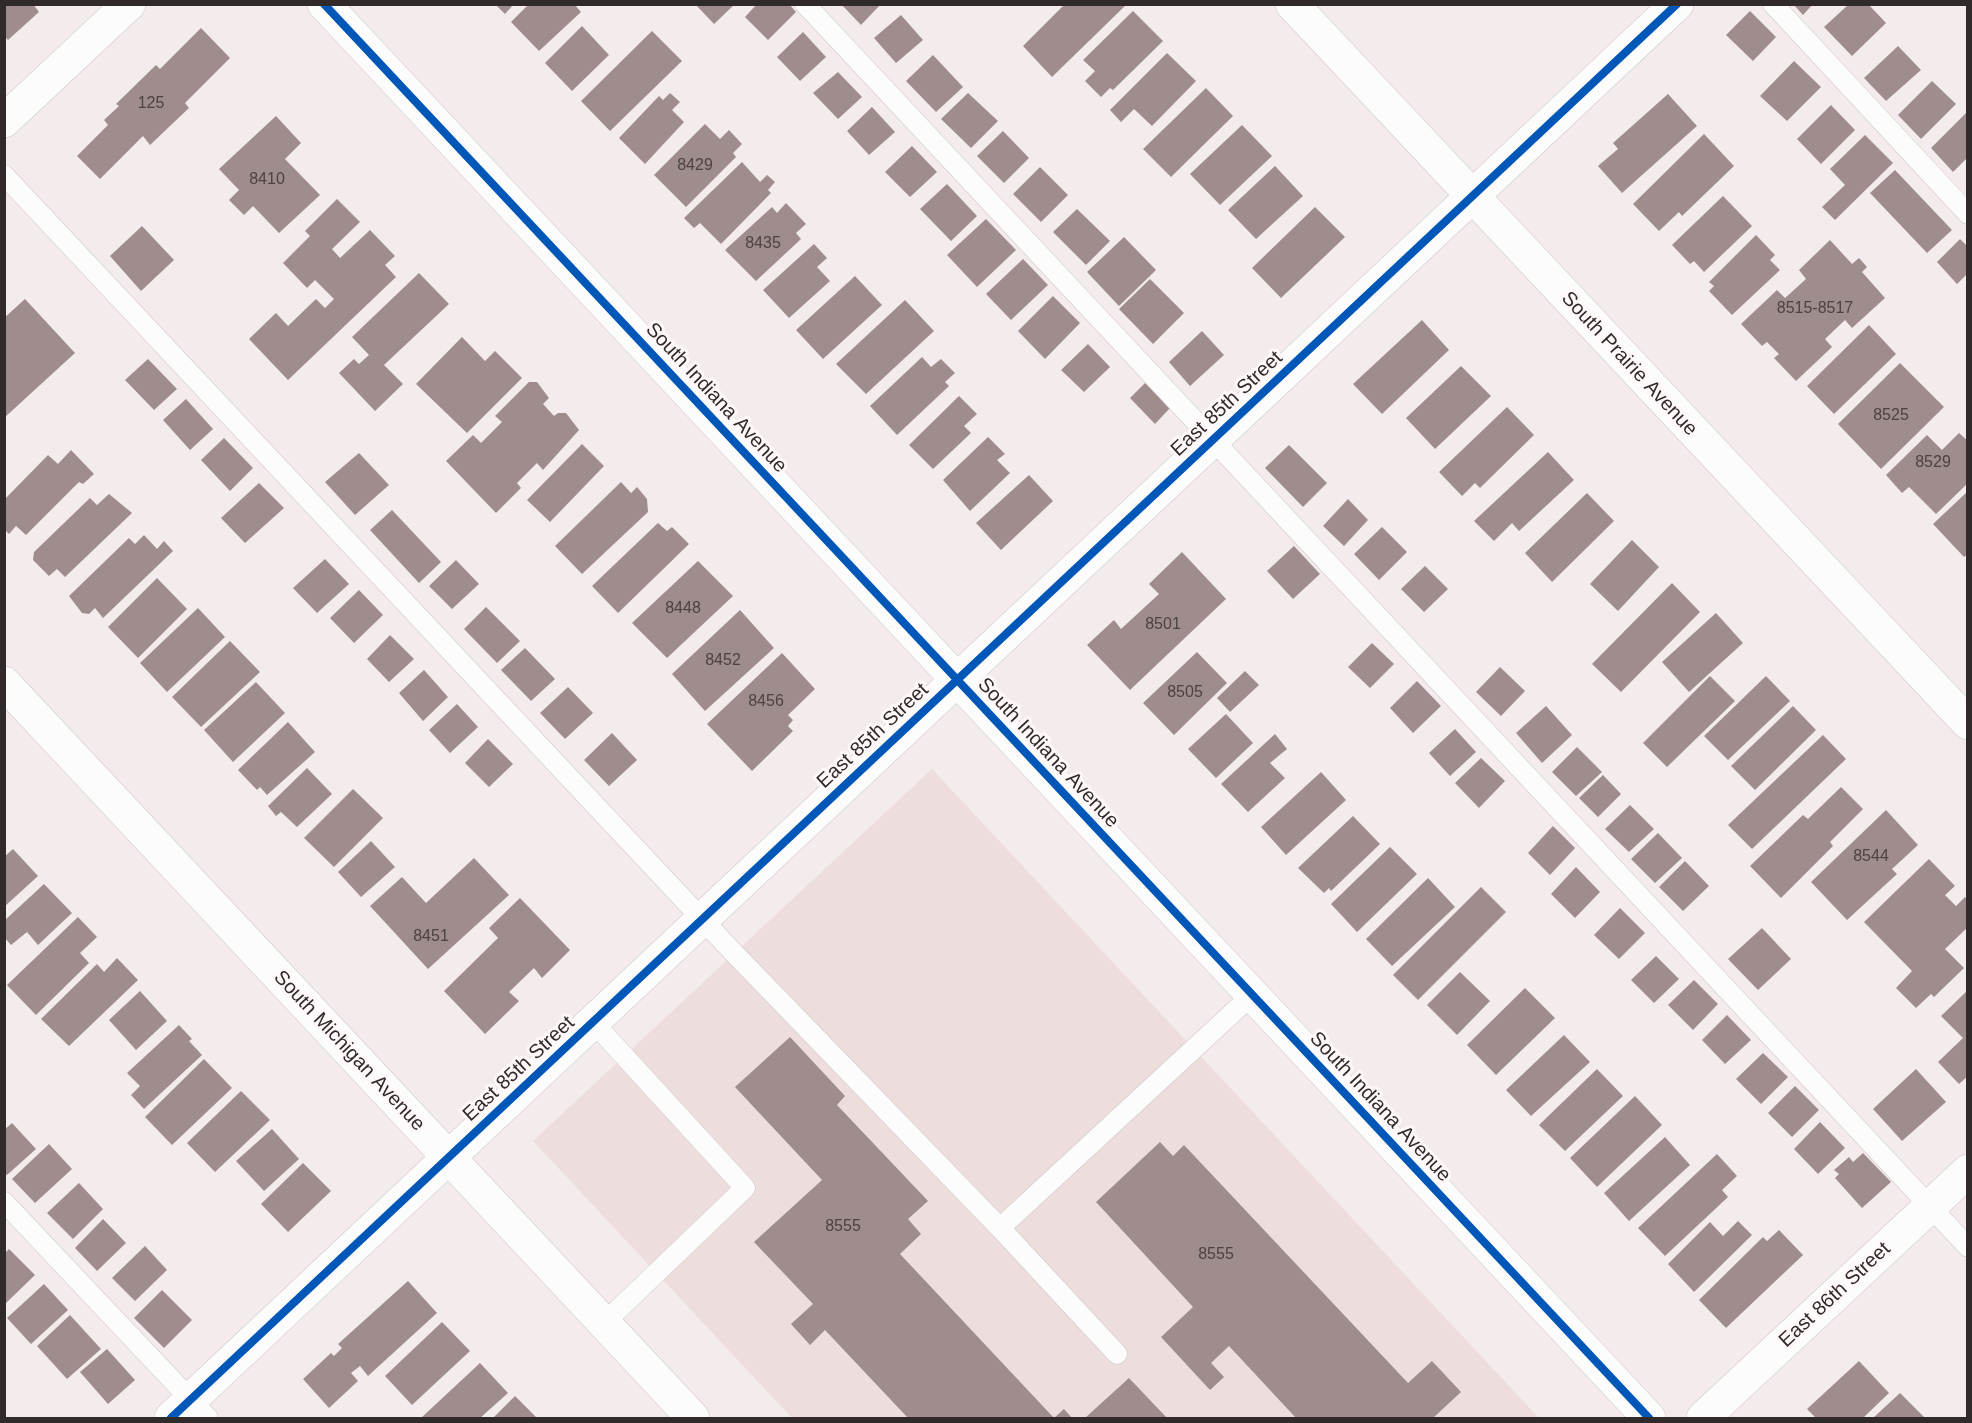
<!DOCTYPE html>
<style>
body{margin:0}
#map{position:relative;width:1972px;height:1423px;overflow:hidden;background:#f4ecec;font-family:Arial,sans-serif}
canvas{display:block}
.frame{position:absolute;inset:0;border:6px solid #302b2a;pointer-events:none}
</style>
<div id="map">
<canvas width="1972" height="1423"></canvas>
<div class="frame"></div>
</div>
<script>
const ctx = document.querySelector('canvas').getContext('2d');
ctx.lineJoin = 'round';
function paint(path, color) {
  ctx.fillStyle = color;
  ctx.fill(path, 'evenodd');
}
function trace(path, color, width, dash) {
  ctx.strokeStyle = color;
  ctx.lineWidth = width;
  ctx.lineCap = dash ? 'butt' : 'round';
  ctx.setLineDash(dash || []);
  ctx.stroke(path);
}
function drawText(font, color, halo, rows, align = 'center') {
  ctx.font = font + ' Arial,sans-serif';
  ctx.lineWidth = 6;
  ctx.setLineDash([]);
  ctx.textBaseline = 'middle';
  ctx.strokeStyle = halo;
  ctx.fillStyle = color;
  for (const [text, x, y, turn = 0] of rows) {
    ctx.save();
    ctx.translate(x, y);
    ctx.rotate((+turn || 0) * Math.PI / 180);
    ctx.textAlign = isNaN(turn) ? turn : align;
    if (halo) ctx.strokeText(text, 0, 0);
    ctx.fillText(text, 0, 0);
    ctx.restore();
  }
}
paint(new Path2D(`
 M932,769L1539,1418H792L533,1141Z`), '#eddddc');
paint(new Path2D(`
 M4,4H33L39,12L8,40L4,36Z
 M495,4H514L505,14Z
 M529,4H574L581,12L539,51L511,22Z
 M695,4H735L714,24Z
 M757,4H789L796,12L768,40L745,17Z
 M841,4H881L861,25Z
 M1065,4H1127L1052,77L1023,46Z
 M1793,4H1813L1803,15Z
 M1848,5H1869L1886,23L1852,56L1824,27Z
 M1133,11L1163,41L1113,90L1110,88L1101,97L1085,81L1095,71L1083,60Z
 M1750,11L1776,37L1753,61L1726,35Z
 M901,15L923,40L896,63L874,38Z
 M582,26L609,55L572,91L545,63Z
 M201,28L230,58L185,103L189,108L150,145L143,136L100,179L77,156L108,125L104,120L119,106L116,104L156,65L160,69Z
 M652,31L682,61L610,131L581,101Z
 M803,32L826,57L800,81L777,57Z
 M1898,46L1921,70L1886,101L1864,78Z
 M1167,53L1196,81L1152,126L1134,109L1121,122L1110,110Z
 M933,55L963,87L936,112L906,81Z
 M1794,61L1821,87L1787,121L1760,96Z
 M838,72L862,97L838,119L813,93Z
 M1932,81L1956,104L1921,139L1898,115Z
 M1206,88L1233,116L1171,177L1143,149Z
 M670,93L680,102L672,110L684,122L645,164L619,138L659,96L663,100Z
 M968,93L998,121L971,148L941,119Z
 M1668,94L1697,126L1622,193L1598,166L1618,149L1613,143Z
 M1831,105L1855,130L1821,164L1797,139Z
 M872,107L895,132L869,155L847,131Z
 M1968,111V157L1953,172L1931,148Z
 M276,116L301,143L285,159L320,195L279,233L253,206L244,215L229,200L239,190L219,169Z
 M705,124L720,139L729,130L742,144L733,153L736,157L686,207L654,175Z
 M1242,125L1272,156L1220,205L1190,174Z
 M1003,131L1029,158L1004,183L977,156Z
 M1704,134L1734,166L1682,216L1679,212L1659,231L1633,204Z
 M1865,135L1893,163L1835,220L1822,207L1845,185L1830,169Z
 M912,146L937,172L910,197L885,172Z
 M742,162L760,182L767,175L775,182L768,190L771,193L721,244L700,223L694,228L684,218Z
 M1275,166L1303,196L1256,239L1228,210Z
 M1040,167L1068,195L1041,222L1013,194Z
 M1895,170L1952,230L1927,253L1870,193Z
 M947,184L977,216L951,241L920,209Z
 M1723,196L1752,226L1704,272L1694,261L1690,264L1672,245Z
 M337,199L360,222L332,249L340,258L370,230L395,256L385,265L396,277L288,380L249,339L276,313L288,326L316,299L325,308L334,299L315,280L307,288L283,263L310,236L305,231Z
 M786,203L806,224L796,233L801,239L756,281L725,250L772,207L777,213Z
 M1315,207L1345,237L1281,298L1252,268Z
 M1077,209L1110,241L1086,265L1053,232Z
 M986,219L1016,250L977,287L947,255Z
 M142,226L174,260L141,291L110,256Z
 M1756,235L1775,255L1770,260L1780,270L1732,315L1709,291L1714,286L1709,282Z
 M1124,237L1156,270L1119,306L1087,272Z
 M1960,239L1968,247V273L1957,284L1937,262Z
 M1830,240L1852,264L1859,258L1867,267L1862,272L1885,298L1852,328L1845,320L1825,339L1832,347L1796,381L1774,358L1779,354L1767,342L1762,346L1741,324L1777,290L1785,298L1806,279L1799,270Z
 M814,244L827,258L817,267L830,281L789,318L763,290Z
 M1023,259L1048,285L1011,320L986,294Z
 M419,273L449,304L384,365L403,384L375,411L339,373L354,359L359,364L369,355L352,337Z
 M855,276L882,305L823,359L796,330Z
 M1150,279L1184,313L1153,344L1119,309Z
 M1053,296L1080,323L1045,359L1018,331Z
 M25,299L75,353L4,418V318Z
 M905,300L934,331L866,394L836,364Z
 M1422,320L1449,350L1382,414L1353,384Z
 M1869,325L1896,354L1834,414L1807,386Z
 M1202,331L1224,355L1190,386L1169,362Z
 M462,337L485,361L495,351L522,378L467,433L416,384Z
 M1088,344L1110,367L1084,392L1061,370Z
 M922,357L931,367L941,359L955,373L945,382L949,386L897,435L870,406Z
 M148,359L177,389L154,410L125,380Z
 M1900,363L1944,407L1881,469L1838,424Z
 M1461,366L1491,396L1435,449L1406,418Z
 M529,382H537L549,398L543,404L554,416L558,413H566L579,430L543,470L537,463L517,483L521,488L496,513L446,461L473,435L481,443L502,422L495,416Z
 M1145,383L1170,408L1155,424L1130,398Z
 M959,396L977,414L964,426L971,433L933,469L909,445Z
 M186,399L213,429L190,450L163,420Z
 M1507,407L1534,435L1480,488L1475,483L1462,496L1439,472Z
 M1959,433L1968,441V483L1936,514L1909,487L1902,493L1886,475L1927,435L1942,450Z
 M988,437L1005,454L997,460L1010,473L970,511L943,480Z
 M224,438L253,468L230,491L201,460Z
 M582,444L604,466L550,522L527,500Z
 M1289,445L1327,483L1303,507L1265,468Z
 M71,450L94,474L83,484L79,482L26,535L16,526L9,534L4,529V500L48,455L58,464Z
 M1548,452L1574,480L1519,531L1512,523L1494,541L1474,521Z
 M359,453L389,485L355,515L325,482Z
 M1029,475L1053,501L1001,550L976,523Z
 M621,482L631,493L637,487L647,499L648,512L582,574L555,546Z
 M259,483L284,508L245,543L221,518Z
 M1968,491V554L1964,557L1933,524Z
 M1587,493L1614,521L1552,582L1525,553Z
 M109,494L132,513L65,577L57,569L49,576L33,560L34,552L90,498L97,505Z
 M1348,499L1368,520L1344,546L1323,526Z
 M392,510L441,562L419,583L370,530Z
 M658,523L667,531L672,527L689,544L618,613L592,586Z
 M1382,527L1407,552L1379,580L1354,554Z
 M144,535L157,549L164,541L173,551L103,618L95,608L89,614L82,613L69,596L129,538L135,544Z
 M1632,540L1659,567L1618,611L1590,584Z
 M1294,546L1320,574L1293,599L1267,571Z
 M1182,552L1226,599L1130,690L1087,645L1114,620L1121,629L1159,594L1149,584Z
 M325,559L349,584L317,613L293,588Z
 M456,560L479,584L452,609L429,586Z
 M698,561L733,596L667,658L632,623Z
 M1425,566L1448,589L1424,612L1401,589Z
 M157,578L187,609L138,658L108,627Z
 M1672,583L1700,612L1621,692L1592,664Z
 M359,590L383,615L354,643L330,618Z
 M486,607L520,641L497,663L464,629Z
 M198,608L225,637L167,692L140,663Z
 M740,610L774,648L705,711L672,674Z
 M1716,613L1743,643L1689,692L1662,662Z
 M390,635L414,659L389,682L367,659Z
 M230,641L260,672L201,727L172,697Z
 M1372,643L1394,664L1370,688L1348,667Z
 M525,648L555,679L531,701L501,670Z
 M1197,652L1227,683L1174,735L1143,703Z
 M782,653L815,689L788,715L793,720L788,726L793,731L752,771L707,724Z
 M1500,667L1525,691L1501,716L1476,692Z
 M424,670L448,697L423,721L399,693Z
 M1245,671L1259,685L1230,712L1217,698Z
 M1710,676L1735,701L1667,767L1643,743Z
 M1766,676L1790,701L1728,760L1704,736Z
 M1417,681L1441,706L1413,733L1390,708Z
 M256,682L285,713L233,762L204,730Z
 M568,687L593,713L565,739L540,713Z
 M457,704L478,727L450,753L429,730Z
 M1546,706L1572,735L1542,763L1516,733Z
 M1793,706L1816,730L1755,790L1731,766Z
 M1226,714L1253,743L1216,778L1188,749Z
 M288,722L315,752L267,795L260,787L257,790L238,770Z
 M1455,729L1476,752L1450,776L1429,753Z
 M612,733L637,760L609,786L584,760Z
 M1275,734L1287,749L1270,763L1285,778L1248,812L1221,784Z
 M1823,735L1846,759L1752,849L1728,825Z
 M488,739L513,764L489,787L465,763Z
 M1577,747L1602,772L1576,796L1552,772Z
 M1481,758L1505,781L1479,808L1455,783Z
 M307,768L332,794L297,827L281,812L276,816L268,806Z
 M1321,772L1346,800L1286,855L1261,827Z
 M1603,775L1621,794L1598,817L1579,798Z
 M1841,787L1863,809L1830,842L1833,846L1781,898L1750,866L1803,815L1808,819Z
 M353,789L383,818L334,867L304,838Z
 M1630,805L1654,829L1629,852L1605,829Z
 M1886,810L1918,845L1892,869L1897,874L1847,920L1811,882Z
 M1353,816L1380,844L1331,891L1329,888L1324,893L1298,868Z
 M1553,826L1575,848L1550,875L1528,853Z
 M1658,833L1682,858L1655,883L1631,859Z
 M371,841L395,867L361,897L338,872Z
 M1390,847L1417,874L1357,932L1331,904Z
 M13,849L38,876L4,907V857Z
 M474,858L509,895L428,969L370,906L402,877L426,903Z
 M1929,859L1955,886L1945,895L1956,906L1965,897L1968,900V927L1945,949L1964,968L1934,997L1931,994L1916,1008L1896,988L1912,971L1864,922Z
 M1685,861L1709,886L1683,911L1659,887Z
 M1576,867L1600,892L1575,918L1551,894Z
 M1428,878L1455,907L1392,966L1366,939Z
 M44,884L72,913L38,945L27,932L11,945L4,937V921Z
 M1481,887L1506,912L1418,1000L1393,975Z
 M520,898L570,950L542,978L534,968L509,992L519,1001L485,1034L444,991L498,938L489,928Z
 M1620,908L1645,933L1619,959L1594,935Z
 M78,917L97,937L80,953L89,963L36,1015L7,985Z
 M1762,928L1791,959L1758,990L1728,959Z
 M1656,956L1679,979L1654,1003L1631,980Z
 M117,958L138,980L69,1046L41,1019L97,964L104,972Z
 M1460,972L1490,1001L1457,1035L1427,1005Z
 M1694,980L1718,1004L1693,1030L1668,1005Z
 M1525,988L1555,1018L1496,1075L1467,1045Z
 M1968,990V1076L1959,1084L1938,1062L1963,1038L1941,1016Z
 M140,991L167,1021L136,1050L109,1020Z
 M1727,1015L1751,1040L1725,1064L1702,1040Z
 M179,1025L192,1039L189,1041L202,1055L144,1109L131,1095L140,1086L127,1073Z
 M1564,1035L1590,1062L1531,1116L1506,1090Z
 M790,1037L845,1096L837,1105L928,1201L908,1219L921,1234L900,1254L1054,1418L1064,1409L1072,1418H908L825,1330L810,1345L791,1324L813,1304L754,1242L822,1180L735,1087Z
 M1763,1053L1788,1077L1761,1104L1736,1079Z
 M204,1059L232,1088L172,1145L145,1117Z
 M1597,1069L1623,1096L1565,1151L1539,1125Z
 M1916,1069L1946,1102L1902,1141L1873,1109Z
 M1795,1086L1819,1110L1792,1137L1768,1113Z
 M241,1091L270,1120L215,1172L187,1143Z
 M1635,1096L1662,1125L1597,1187L1570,1158Z
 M1820,1122L1845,1148L1818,1174L1794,1149Z
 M12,1123L36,1149L7,1175L4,1172V1130Z
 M272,1129L299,1159L264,1191L236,1161Z
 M1665,1137L1690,1165L1629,1221L1604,1193Z
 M1160,1142L1173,1156L1184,1145L1408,1383L1432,1361L1461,1392L1433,1418H1296L1229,1346L1211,1363L1224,1377L1210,1390L1161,1337L1193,1307L1096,1202Z
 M49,1144L72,1169L35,1203L12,1179Z
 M1863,1153L1891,1182L1862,1208L1835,1178L1839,1174L1834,1170L1849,1157L1853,1162Z
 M1717,1154L1737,1176L1722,1190L1728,1197L1665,1256L1638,1228Z
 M303,1163L331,1191L288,1232L261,1204Z
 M79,1183L103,1209L73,1239L47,1213Z
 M103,1219L126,1243L97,1271L75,1248Z
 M1738,1221L1752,1235L1694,1292L1668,1264L1710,1222L1723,1236Z
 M1779,1230L1803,1255L1726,1328L1699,1300L1763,1237L1767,1241Z
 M145,1246L167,1270L135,1301L112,1278Z
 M9,1249L35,1275L6,1303L4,1254Z
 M408,1281L437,1313L368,1376L360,1366L351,1373L358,1381L329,1408L303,1379L331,1353L334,1356L342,1348L338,1344Z
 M44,1284L68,1310L31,1344L7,1318Z
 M162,1290L192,1320L164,1348L134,1318Z
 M70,1315L101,1349L67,1379L37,1346Z
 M442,1322L470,1351L412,1405L385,1376Z
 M107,1349L135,1380L108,1404L80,1372Z
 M1859,1361L1889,1393L1863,1418H1816L1807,1409Z
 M480,1363L508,1393L480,1418H421Z
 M1129,1378L1167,1418H1085Z
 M1900,1393L1925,1418H1873Z
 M515,1396L537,1418H493Z`), '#9f8c8c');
const service = new Path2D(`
 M805,4L1968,1247
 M1773,4L1968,214
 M4,175L732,951L1000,1228
 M593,1022L745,1188L604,1323
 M4,1202L208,1418
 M1117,1354L1000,1228L1252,995`);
const minor = new Path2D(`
 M324,4L1649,1418
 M1292,4L1968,723
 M4,121L129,4
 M4,683L693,1418
 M171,1418L1677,4
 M1703,1418L1968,1171`);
trace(service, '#cec7c7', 21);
trace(minor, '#cec7c7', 34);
trace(service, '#fdfcfc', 20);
trace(minor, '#fdfcfc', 33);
trace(new Path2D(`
 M324,4L1649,1418
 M171,1418L1677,4`), '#0057b8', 8);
drawText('16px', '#4c4342', null, [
 ["125",151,104],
 ["8429",695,166],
 ["8410",267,180],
 ["8435",763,244],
 ["8515-8517",1815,309],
 ["8525",1891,416],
 ["8529",1933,463],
 ["8448",683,609],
 ["8501",1163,625],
 ["8452",723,661],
 ["8505",1185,693],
 ["8456",766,702],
 ["8544",1871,857],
 ["8451",431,937],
 ["8555",843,1227],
 ["8555",1216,1255]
]);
drawText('20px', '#302b2a', '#fef9f8', [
 ["South Prairie Avenue",1629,364,47],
 ["South Indiana Avenue",716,398,47],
 ["East 85th Street",1227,404,-43],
 ["East 85th Street",873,736,-43],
 ["South Indiana Avenue",1048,753,47],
 ["South Michigan Avenue",349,1051,47],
 ["East 85th Street",519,1069,-43],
 ["South Indiana Avenue",1380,1107,47],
 ["East 86th Street",1835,1295,-43]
]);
</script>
